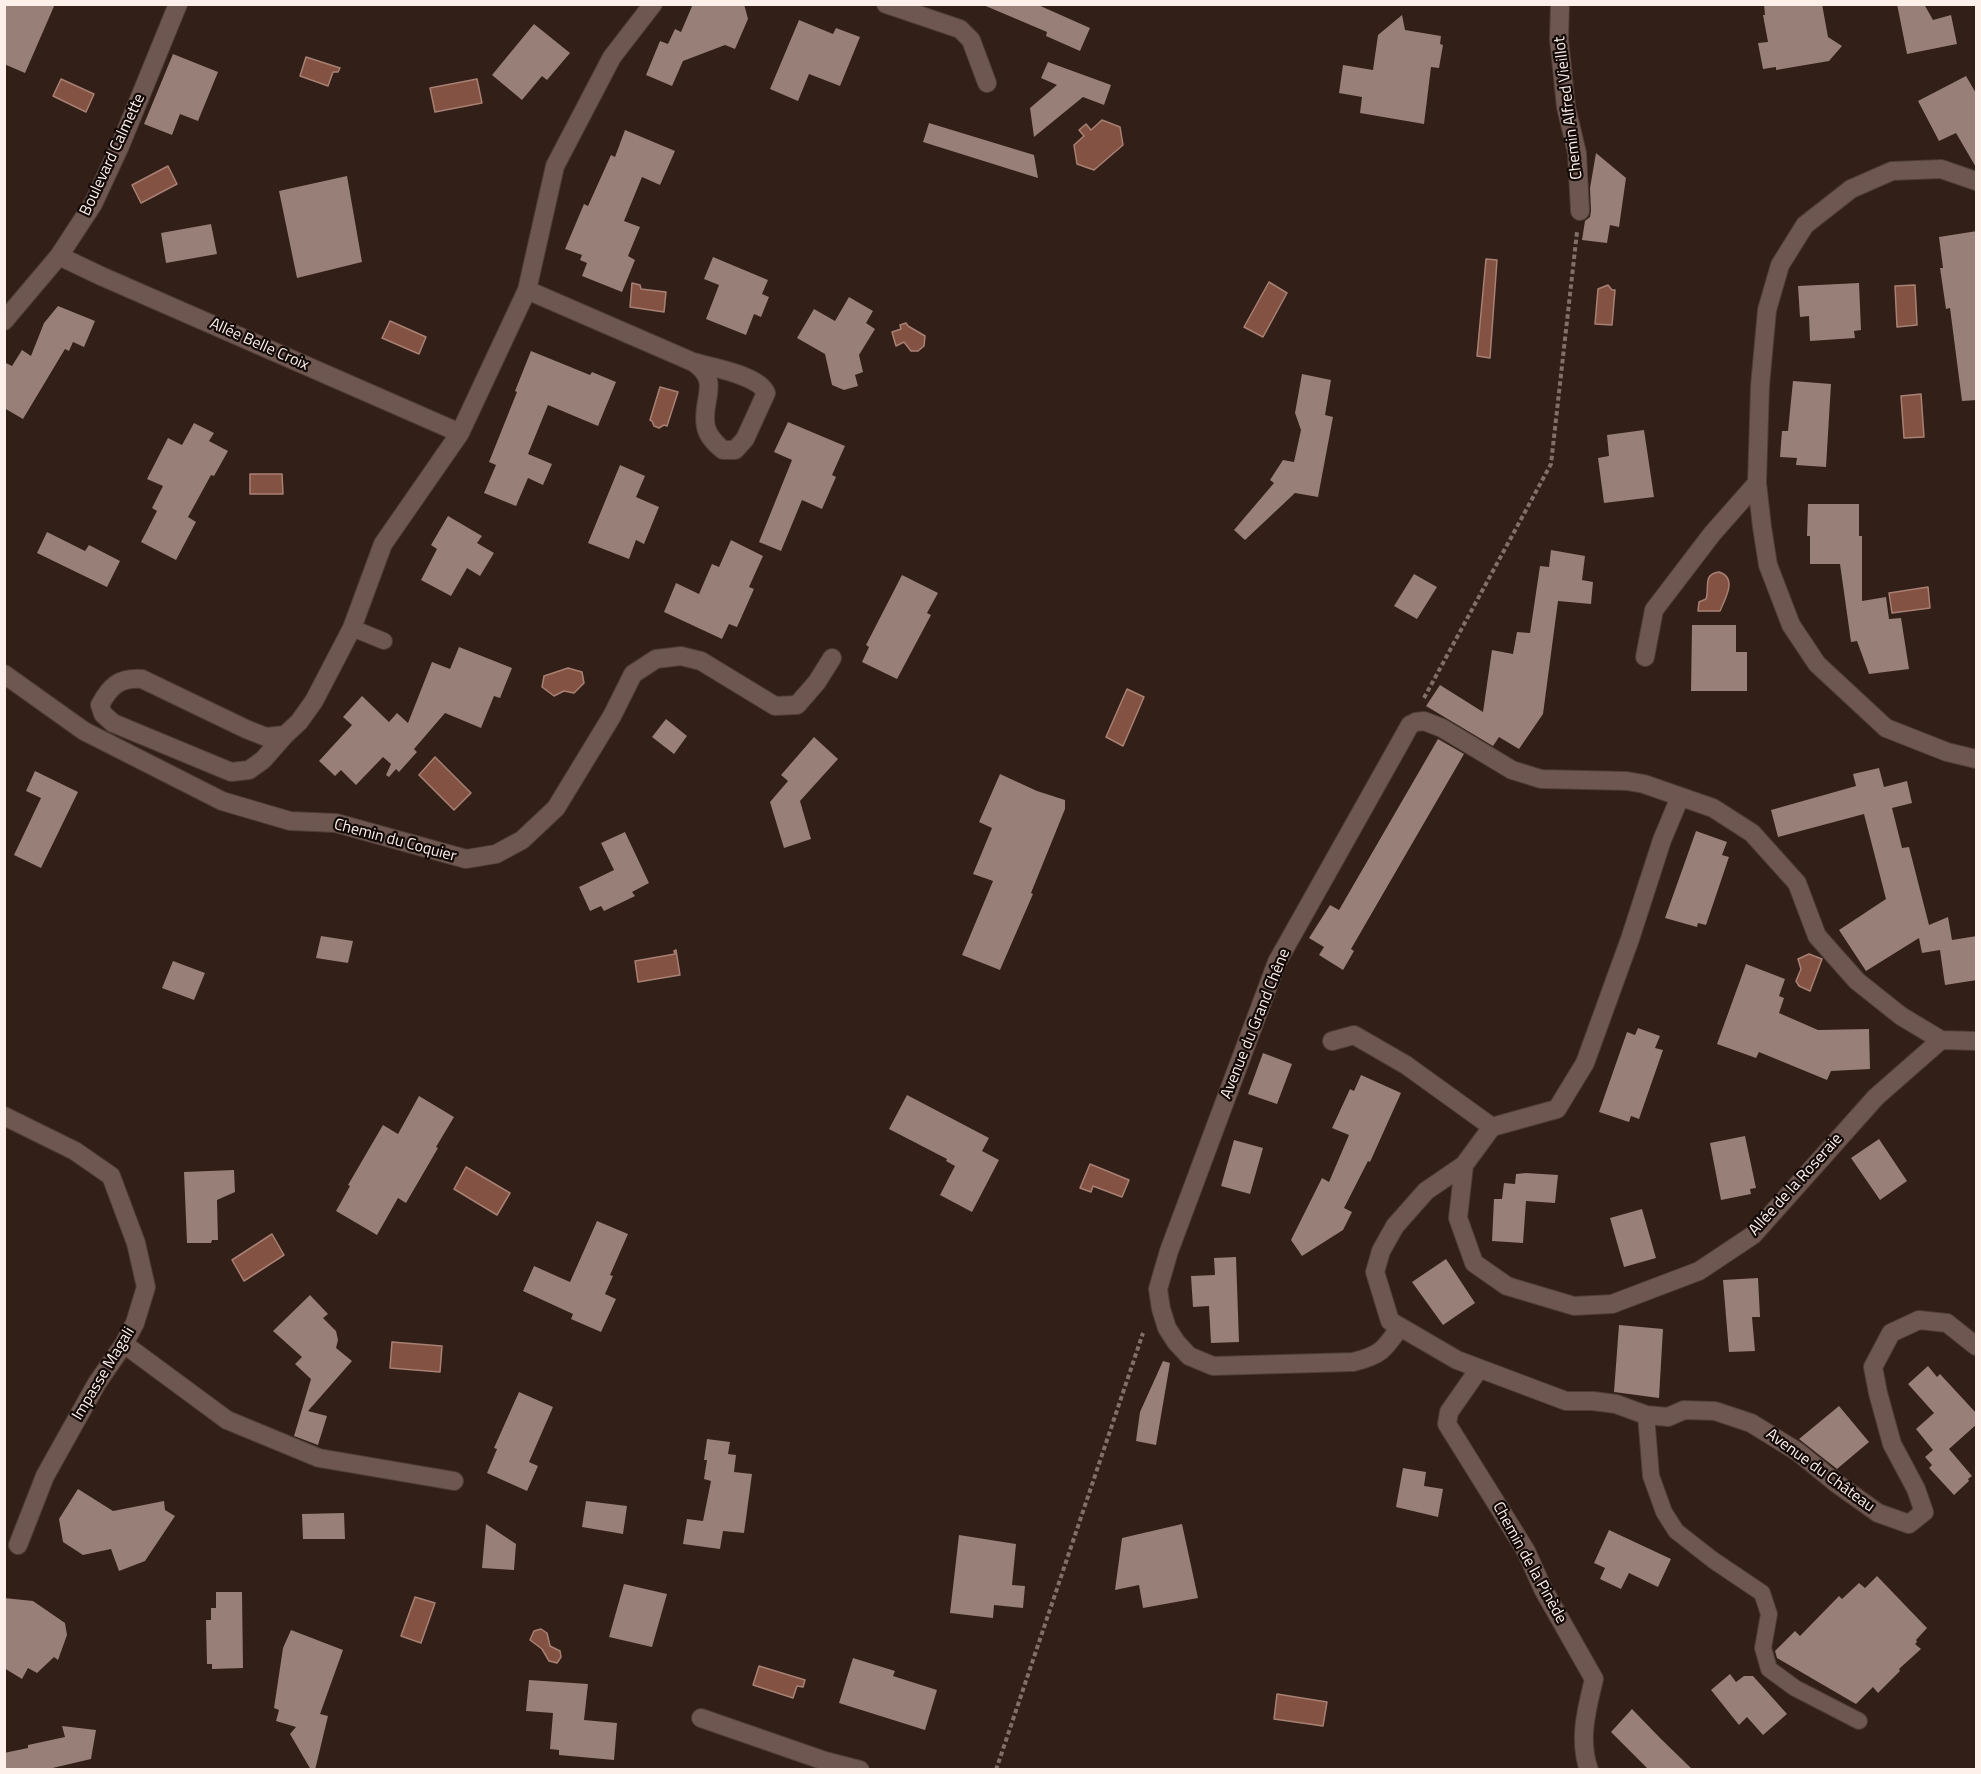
<!DOCTYPE html>
<meta charset="utf-8">
<style>
body{margin:0}
#map{position:relative;width:1981px;height:1774px;overflow:hidden;background:#321f18;font-family:"Titillium Web",sans-serif}
canvas{display:block}
.frame{position:absolute;inset:0;border:6px solid #fdefea;pointer-events:none}
</style>
<div id="map">
<canvas width="1981" height="1774"></canvas>
<div class="frame"></div>
</div>
<script>
const ctx = document.querySelector('canvas').getContext('2d');
ctx.lineJoin = 'round';
function paint(path, color) {
  ctx.fillStyle = color;
  ctx.fill(path, 'evenodd');
}
function trace(path, color, width, dash) {
  ctx.strokeStyle = color;
  ctx.lineWidth = width;
  ctx.lineCap = dash ? 'butt' : 'round';
  ctx.setLineDash(dash || []);
  ctx.stroke(path);
}
function drawText(font, color, halo, rows, align = 'center') {
  ctx.font = font + ' "Titillium Web",sans-serif';
  ctx.lineWidth = 4.5;
  ctx.setLineDash([]);
  ctx.textBaseline = 'middle';
  ctx.strokeStyle = halo;
  ctx.fillStyle = color;
  for (const [text, x, y, turn = 0] of rows) {
    ctx.save();
    ctx.translate(x, y);
    ctx.rotate((+turn || 0) * Math.PI / 180);
    ctx.textAlign = isNaN(turn) ? turn : align;
    if (halo) ctx.strokeText(text, 0, 0);
    ctx.fillText(text, 0, 0);
    ctx.restore();
  }
}
const water = new Path2D(`
 M306,57L340,68L338,72H333L328,86L300,76Z
 M61,79L94,94L86,112L53,96Z
 M477,79L482,103L435,112L430,88Z
 M1102,120L1120,127L1123,145L1094,170L1077,164L1074,145L1084,136L1079,130L1086,124L1091,130Z
 M168,166L177,184L141,203L132,185Z
 M1486,259L1497,260L1490,358L1477,356Z
 M1269,282L1287,293L1263,337L1244,327Z
 M632,283L640,285L641,289L666,292L664,312L630,307Z
 M1608,285L1612,290H1615L1612,325L1595,324L1598,289Z
 M1915,285L1917,325L1897,327L1895,286Z
 M390,321L426,337L419,354L382,338Z
 M906,323L908,326L925,336L924,346L918,351H911L904,342L896,346L892,332L901,329L900,325Z
 M660,387L678,392L667,426L664,425L659,428L654,426L652,421L650,420Z
 M1921,394L1924,437L1904,438L1901,396Z
 M250,474H282L283,494H250Z
 M1719,572C1738,578 1725,599 1720,611H1698L1699,602L1706,599C1710,588 1702,574 1719,572Z
 M1928,587L1930,608L1892,613L1889,593Z
 M568,668L582,672L584,683L574,693L564,691L554,696L542,687L544,676Z
 M1127,689L1144,697L1123,746L1106,737Z
 M435,757L471,793L454,810L419,775Z
 M676,950L680,975L638,982L635,961L675,954L674,951Z
 M1809,954L1822,959L1810,991L1799,986L1796,981L1801,969L1798,959Z
 M1090,1164L1129,1180L1122,1197L1093,1186L1091,1192L1080,1188Z
 M466,1167L510,1193L497,1215L454,1189Z
 M272,1234L284,1255L244,1281L232,1260Z
 M392,1342L442,1346L440,1372L390,1368Z
 M415,1597L435,1603L421,1643L401,1636Z
 M541,1629L547,1633L550,1646L560,1651L561,1657L557,1663L549,1661L542,1649L530,1640L534,1631Z
 M759,1666L805,1680L803,1687L797,1686L793,1698L753,1685Z
 M1277,1694L1327,1702L1323,1726L1274,1719Z`);
paint(water, '#835242');
trace(water, '#a88174', 1.5);
paint(new Path2D(`
 M4,4H55L25,73L4,64Z
 M693,4H744L748,19L735,49L725,45L683,61L672,86L646,75L660,41L668,44L675,29L681,32Z
 M981,4H1036L1090,28L1080,51L1046,36L1047,32Z
 M1764,4H1822L1828,37L1842,46L1829,61L1776,70V67L1763,69L1758,43L1768,42L1763,15H1765Z
 M1897,4H1924L1933,20L1951,15L1957,44L1907,54Z
 M1402,15L1405,30L1441,36L1440,44L1443,45L1439,68L1431,67L1424,124L1360,113L1362,97L1339,93L1343,65L1373,70L1378,35Z
 M799,20L833,34L836,28L860,37L840,86L809,74L798,101L770,89Z
 M534,24L570,53L547,80L542,76L522,100L492,75Z
 M173,54L218,72L198,121L180,114L172,135L144,124Z
 M1048,62L1111,85L1104,105L1083,97L1034,137L1030,108L1057,85L1041,78Z
 M1966,76L1977,95V169L1956,133L1939,141L1918,101Z
 M929,123L1034,155L1038,178L923,142Z
 M625,130L675,151L660,185L642,177L624,221L640,227L628,256L635,260L622,292L582,276L587,263L580,260L582,255L565,249L584,204L588,206L611,155L615,157Z
 M1596,153L1626,178L1619,227L1610,225L1607,243L1582,240L1585,221L1590,217L1591,211L1590,188Z
 M347,176L362,262L297,278L279,191Z
 M211,224L217,254L166,263L161,233Z
 M1977,231V400L1962,401L1950,308L1946,309L1940,268H1943L1939,237Z
 M713,257L768,280L762,294L769,297L761,317L754,314L746,335L706,319L719,285L704,279Z
 M1859,283L1861,330L1854,331L1855,338L1810,341L1809,316L1800,317L1798,286Z
 M849,297L873,311L866,323L875,329L859,355L863,372L855,375L858,386L844,390L832,385L825,354L797,338L814,309L835,321Z
 M58,306L95,321L84,347L73,342L69,351L65,349L23,419L4,408V362L12,366L22,350L31,356L44,323Z
 M531,351L590,375L592,372L616,382L598,426L548,405L528,454L552,464L543,485L528,478L516,506L484,493L496,465L489,462L517,392L515,391Z
 M1302,374L1331,380L1325,415L1333,417L1318,497L1295,493L1245,540L1234,530L1274,483L1270,480L1283,460L1294,462L1301,430L1295,413Z
 M1793,381L1831,384L1826,467L1796,465L1797,458L1780,457L1782,431H1788Z
 M788,422L845,446L832,475L836,477L822,509L802,500L781,551L759,542L792,460L774,452Z
 M194,423L214,433L209,441L228,451L214,476L211,475L188,517L196,522L176,560L141,542L157,511L152,508L163,486L147,479L168,438L182,445Z
 M1644,430L1654,497L1604,503L1598,458L1609,456L1607,435Z
 M620,465L645,476L636,497L659,507L644,544L636,540L629,559L588,543Z
 M1808,504H1859V536H1862V601L1886,597L1889,619L1901,618L1909,669L1869,674L1857,641L1851,642L1840,564H1810V536H1807Z
 M448,516L482,536L477,543L494,553L480,576L467,568L451,596L421,580L437,549L431,545Z
 M47,532L85,551L89,545L120,561L107,587L37,553Z
 M731,540L763,556L749,587L754,589L737,627L729,624L722,639L664,612L676,583L699,594L712,564L719,567Z
 M1551,550L1585,556L1582,580L1593,582L1591,604L1558,601L1543,714L1519,749L1499,737L1493,746L1426,706L1440,685L1483,712L1492,650L1513,654L1517,632L1530,633L1540,566L1549,567Z
 M1414,574L1437,587L1417,619L1394,606Z
 M902,575L938,593L927,613L931,615L897,679L862,662L869,647L866,645Z
 M1692,625H1736V652H1747V691H1691Z
 M459,647L512,668L500,698L494,696L481,728L445,713L414,749L417,752L399,772L396,769L389,777L386,775L391,764L383,757L356,785L341,770L335,776L319,761L352,725L343,717L362,696L389,722L397,713L408,723L432,662L450,669Z
 M666,719L687,736L674,754L652,737Z
 M814,737L838,759L800,801L811,839L784,848L770,802L788,781L781,775Z
 M1438,739L1464,754L1351,949L1354,951L1343,970L1319,955L1324,947L1309,938L1330,905L1339,910Z
 M1879,768L1884,787L1907,781L1912,803L1892,808L1902,848L1909,847L1929,925L1948,917L1952,940L1977,936V980L1945,985L1940,950L1922,953L1919,938L1866,971L1839,930L1886,899L1864,814L1778,837L1771,810L1856,786L1853,774Z
 M35,771L78,792L41,868L14,855L41,798L26,791Z
 M1000,774L1037,791L1065,800V809L1031,893L1033,894L1000,970L962,955L993,881L973,874L992,828L979,822Z
 M1696,831L1727,842L1722,855L1729,857L1706,925L1698,923L1697,927L1665,918Z
 M625,832L649,883L632,892L635,896L604,911L601,906L590,911L579,887L614,870L601,843Z
 M321,936L353,941L348,963L316,958Z
 M173,961L205,973L194,1000L162,988Z
 M1746,964L1785,979L1779,996L1784,998L1779,1013L1818,1030L1869,1029L1870,1069L1831,1071L1827,1080L1759,1052L1756,1058L1717,1044Z
 M1638,1028L1660,1036L1655,1048L1663,1050L1639,1119L1631,1116L1629,1122L1599,1112L1627,1032L1635,1035Z
 M1263,1053L1292,1064L1277,1104L1248,1094Z
 M1361,1075L1401,1093L1370,1162L1368,1161L1344,1208L1352,1212L1343,1230L1302,1256L1291,1240L1322,1178L1329,1182L1349,1135L1332,1128L1350,1089L1354,1091Z
 M907,1095L989,1138L982,1151L999,1160L972,1212L940,1195L955,1166L946,1161L947,1159L889,1129Z
 M419,1096L454,1117L436,1147L438,1148L406,1203L398,1198L377,1235L336,1211L350,1186L348,1185L383,1125L398,1134Z
 M1745,1136L1756,1188L1750,1189L1751,1194L1721,1200L1710,1143Z
 M1879,1139L1907,1181L1880,1200L1851,1158Z
 M1234,1140L1263,1148L1250,1194L1221,1186Z
 M234,1170L235,1192L217,1200L218,1240H212L211,1243H187L184,1172Z
 M1526,1173L1558,1175L1555,1203L1526,1201L1523,1243L1492,1241L1494,1199H1502L1504,1183L1515,1184L1516,1174Z
 M1642,1209L1656,1258L1624,1267L1610,1218Z
 M597,1221L628,1234L610,1275L613,1276L605,1294L616,1299L601,1332L571,1319L573,1314L523,1291L534,1266L570,1282Z
 M1236,1257L1239,1342L1211,1343L1209,1306L1193,1307L1191,1276L1215,1275L1214,1258Z
 M1446,1259L1475,1303L1443,1325L1412,1282Z
 M1758,1278L1760,1317H1752L1755,1351L1729,1352L1723,1280Z
 M310,1295L328,1314L323,1318L336,1331L338,1340L336,1348L352,1361L308,1411L327,1416L318,1445L294,1436L311,1379L295,1364L302,1357L273,1331Z
 M1619,1325L1663,1329L1659,1398L1614,1392Z
 M1163,1361L1170,1363L1156,1445L1136,1441L1140,1412Z
 M1928,1366L1937,1377L1940,1374L1977,1414V1424L1949,1449L1972,1476L1968,1479L1969,1481L1954,1495L1929,1468L1932,1465L1925,1457L1933,1450L1916,1429L1934,1413L1908,1384Z
 M519,1392L553,1407L529,1462L538,1466L527,1491L487,1473L497,1449L494,1448Z
 M1839,1406L1869,1442L1837,1469L1799,1439Z
 M707,1439L730,1442L728,1454L736,1455L734,1472L752,1474L744,1533L723,1531L720,1549L683,1544L687,1519L703,1521L711,1481L704,1479L707,1460H704Z
 M1403,1468L1426,1472L1424,1486L1443,1489L1438,1517L1396,1507Z
 M78,1489L113,1511L164,1501L165,1510L175,1516L145,1561L119,1571L111,1549L83,1555L63,1542L59,1519Z
 M586,1501L627,1506L623,1534L582,1527Z
 M344,1513L345,1539H303L302,1514Z
 M486,1524L516,1544L514,1570L482,1568Z
 M1182,1524L1198,1598L1143,1608L1139,1585L1115,1590L1122,1538Z
 M1609,1530L1671,1559L1658,1587L1629,1573L1621,1589L1600,1579L1605,1568L1594,1563Z
 M959,1535L1016,1544L1012,1585L1025,1586L1023,1608L994,1605L993,1618L950,1613Z
 M1877,1576L1927,1628L1916,1640L1917,1642L1915,1644L1921,1649L1899,1669L1900,1671L1878,1693L1873,1687L1856,1704L1777,1658L1775,1651L1795,1631L1800,1636L1839,1596L1842,1599L1859,1583L1865,1588Z
 M624,1584L667,1594L652,1647L609,1637Z
 M216,1592H242L243,1668L212,1669V1664H207L206,1620H211V1608H216Z
 M4,1598L33,1601L65,1623L67,1635L58,1660L54,1657L37,1673L28,1668L22,1679L4,1668Z
 M291,1630L343,1650L320,1714L328,1716L315,1770H311L290,1734L296,1727L276,1721L279,1710L274,1708L283,1648Z
 M853,1658L895,1671L893,1676L937,1690L925,1730L839,1703Z
 M1730,1674L1736,1682L1744,1676H1753L1787,1714L1763,1735L1747,1717L1739,1725L1711,1690Z
 M529,1680L588,1684L584,1720L617,1723L614,1760L559,1755V1750L550,1749L553,1713L526,1711Z
 M1632,1709L1661,1739L1693,1770H1649L1611,1732Z
 M62,1726L96,1730L91,1759L44,1770H4V1753L28,1748V1745L65,1737Z`), '#987f77');
const lane = new Path2D(`
 M352,628L384,641
 M1646,1415L1651,1476L1664,1512L1676,1531L1713,1560L1762,1593L1769,1614L1763,1648L1769,1669L1795,1688L1859,1721`);
const street = new Path2D(`
 M886,4L960,29L971,40L987,83
 M1560,4L1559,39L1566,107L1577,153L1580,211
 M1976,181L1941,169L1892,171L1851,189L1805,225L1780,265L1767,310L1760,386L1757,483L1762,527L1768,565L1791,625L1817,664L1886,728L1947,752L1976,759
 M59,256L101,276L460,433
 M527,290L693,362C723,382 700,400 706,427C708,437 716,444 723,450H735L745,439L766,393C759,375 711,367 693,362
 M4,321L59,256L93,204L120,146L178,4
 M1645,657L1654,610L1712,534L1757,483
 M4,674L84,731L222,801L290,821L336,823L466,859L496,854L522,840L556,808L612,716L633,674L656,659L681,656L701,661L775,706L797,705L817,682L832,658
 M285,735L266,737L246,729L142,679C120,677 110,686 100,705L103,714L113,723L231,772L249,770L263,760L285,735L299,722L314,701L352,628L383,544L460,433L527,290L555,166L612,57L653,4
 M1680,797L1662,840L1630,939L1585,1063L1557,1109L1492,1127L1464,1165L1458,1218L1474,1263L1507,1286L1574,1306L1612,1304L1699,1271L1753,1235L1876,1097L1941,1040L1976,1041
 M1332,1041L1354,1035L1406,1065L1492,1127
 M4,1116L75,1151L111,1176L136,1243L146,1287L135,1323L124,1344L97,1383L45,1476L18,1545
 M1464,1165L1426,1191L1395,1226L1381,1251L1375,1272L1390,1321L1457,1360L1566,1401H1593L1616,1404L1646,1415L1668,1417L1684,1410L1715,1411L1751,1423L1798,1452L1836,1483L1878,1513L1909,1524L1924,1512L1916,1489L1892,1444L1878,1393L1873,1367L1891,1333L1919,1320L1947,1323L1976,1346
 M1400,1327C1384,1350 1381,1355 1353,1362L1213,1366L1189,1356L1176,1342L1167,1328L1161,1309L1158,1289L1169,1251L1277,962L1400,743L1410,725L1416,722L1424,721L1442,728L1512,770L1541,779L1627,781L1644,784L1713,808L1752,833L1797,883L1817,936L1857,981L1901,1016L1941,1040
 M124,1344L227,1420L319,1458L454,1481
 M1479,1369L1449,1412L1447,1424L1526,1551L1543,1589L1594,1679C1587,1708 1578,1740 1589,1770
 M701,1718L825,1761L860,1770`);
trace(lane, '#4e3c35', 18);
trace(street, '#4e3c35', 20);
trace(new Path2D(`
 M1424,698L1551,464L1577,232
 M996,1770L1143,1333`), '#81706a', 4, [4.5, 3]);
trace(lane, '#6d5750', 16);
trace(street, '#6d5750', 18);
drawText('16px', '#fdefea', '#140b08', [
 ["Chemin Alfred Vieillot",1569,108,-97],
 ["Boulevard Calmette",113,155,-65],
 ["Allée Belle Croix",259,345,24],
 ["Chemin du Coquier",395,841,15],
 ["Avenue du Grand Chêne",1256,1024,-68],
 ["Allée de la Roseraie",1796,1185,-48],
 ["Impasse Magali",104,1374,-59],
 ["Avenue du Château",1820,1471,36],
 ["Chemin de la Pinède",1529,1563,61]
]);
</script>
